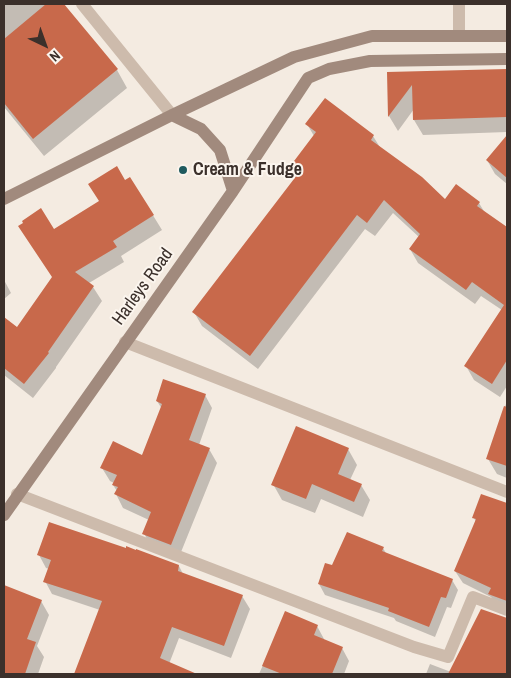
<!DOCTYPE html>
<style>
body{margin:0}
#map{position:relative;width:511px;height:678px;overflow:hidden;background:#f4ebe1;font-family:"Archivo Narrow",sans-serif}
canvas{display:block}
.frame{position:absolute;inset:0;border:5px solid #3b302b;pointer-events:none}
.north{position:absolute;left:20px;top:20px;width:50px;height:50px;-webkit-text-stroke:4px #fbf5ee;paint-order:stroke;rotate:138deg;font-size:14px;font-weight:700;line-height:20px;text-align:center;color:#3b302b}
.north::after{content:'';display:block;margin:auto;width:18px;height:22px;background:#3b302b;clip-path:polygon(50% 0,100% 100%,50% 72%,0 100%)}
</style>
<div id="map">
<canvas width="511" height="678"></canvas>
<div class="frame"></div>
<div class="north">N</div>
</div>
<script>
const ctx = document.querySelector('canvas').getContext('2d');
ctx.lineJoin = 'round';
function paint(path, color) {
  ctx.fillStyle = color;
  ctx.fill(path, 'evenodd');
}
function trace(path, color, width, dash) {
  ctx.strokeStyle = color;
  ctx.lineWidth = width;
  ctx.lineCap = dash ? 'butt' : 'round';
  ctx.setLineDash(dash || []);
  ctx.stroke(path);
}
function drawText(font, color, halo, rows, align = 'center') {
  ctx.font = font + ' "Archivo Narrow",sans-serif';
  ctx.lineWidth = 4;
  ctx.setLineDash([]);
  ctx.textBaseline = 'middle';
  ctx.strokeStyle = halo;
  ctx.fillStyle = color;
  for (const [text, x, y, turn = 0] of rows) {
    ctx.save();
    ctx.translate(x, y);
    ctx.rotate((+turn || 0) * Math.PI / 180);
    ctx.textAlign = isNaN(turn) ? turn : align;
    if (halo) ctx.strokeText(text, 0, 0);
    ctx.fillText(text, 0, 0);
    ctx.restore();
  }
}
paint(new Path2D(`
 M4,4H62L117,70L127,88L44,156L4,107Z
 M507,70V132L423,135L414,120V109L398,131L389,116L388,74Z
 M307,124L373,136L381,149L446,201L479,203L485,213L507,229V386L500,397L474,380L466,366L502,310L481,296L475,304L418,263L410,249L419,237L393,213L375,236L365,229L258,369L202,326L194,312L295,179L290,169L314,136Z
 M507,137V184L495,174L487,160Z
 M130,178L162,230L121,256L124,262L89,283L93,287L102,301L56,367V368L33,398L4,375V318L17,329L52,278L54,230L100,202Z
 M4,280L11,293L4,299Z
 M205,395L212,408L199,445L209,449L217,463L179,557L151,547L144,533L149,520L123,508L116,494L117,491L113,485L114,483L110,481L102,468L142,456L162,409L157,401Z
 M506,404H507V478L497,474L488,459Z
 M348,449L357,465L350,480L361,485L370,500L363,517L321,499L315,513L282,500L273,484Z
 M482,496L507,504V611L497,606L491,597L463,583L455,571L476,522L474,518Z
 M383,548L387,555L452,580L458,590L451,608L447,607L435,637L396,621L394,618L325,595L319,584L333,566Z
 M39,555L179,566L183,574L242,596L250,609L231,658L179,638L169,664L193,674H75L100,610L52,594L45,581L49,569L46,568Z
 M8,588L41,601L49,615L37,646L44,657L38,674H4V598Z
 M286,613L317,626L324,639L323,640L342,648L349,661L344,674H259Z
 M504,619H507V674H426L430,664L451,672Z`), '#0003');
paint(new Path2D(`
 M46,4H64L118,69L33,139L4,103V39Z
 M507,69V117L413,120L412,85L388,117L387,72Z
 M325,98L374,135L371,140L422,177L445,199L456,184L480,202L477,206L507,227V360L492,384L464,366L504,305L472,282L466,290L409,249L420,234L384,200L367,223L357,215L250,356L192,312L297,175L288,169L316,132L305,124Z
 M507,135V178L486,160Z
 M117,166L125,180L130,177L154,215L113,241L117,247L75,272L94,286L48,352L49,353L24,384L4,368V317L17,327L52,277L18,226L23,223L22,221L41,208L54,229L99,201L88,184Z
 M163,379L206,394L189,440L210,448L171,545L142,534L151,512L114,494L118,487L112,485L117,475L100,468L113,441L142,455L162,404L156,401Z
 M504,406L507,407V466L486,459Z
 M296,426L349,448L338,474L362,484L354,502L312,484L306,499L271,485Z
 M481,494L507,503V601L488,594L491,588L454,571L476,519L472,518Z
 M49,522L126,548V546L136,550V549L179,565L178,571L243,595L224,646L172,627L160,658L197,674H74L102,601L43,582L51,560L37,555Z
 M347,532L384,547L382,551L453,579L446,598L441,597L429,627L388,611L389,608L318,584L325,563L332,565Z
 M4,585L42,600L27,639L36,642L25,674H4Z
 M481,609L507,618V674H448Z
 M285,611L318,625L314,635L343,647L332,674H282L262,666Z`), '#c8694b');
trace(new Path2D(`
 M82,4L172,115
 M459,4V36
 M125,342L507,492
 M17,494L414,647L448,657L473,597L507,610`), '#cdbbac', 12);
trace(new Path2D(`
 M172,115L201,129L220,150L233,191
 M4,199L172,115L294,57L372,36H507
 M4,515L233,191L308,78L329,69L370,61L507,59`), '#a18a7d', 12);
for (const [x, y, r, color] of [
 [183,170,5,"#1f5a5e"]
]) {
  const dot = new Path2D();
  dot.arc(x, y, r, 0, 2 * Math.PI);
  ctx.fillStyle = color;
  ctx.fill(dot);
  trace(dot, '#fbf5ee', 2);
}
drawText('bold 18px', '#3b302b', '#fbf5ee', [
 ["Cream & Fudge",193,170]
], 'left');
drawText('18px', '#3b302b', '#fbf5ee', [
 ["Harleys Road",143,287,-54]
]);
</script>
